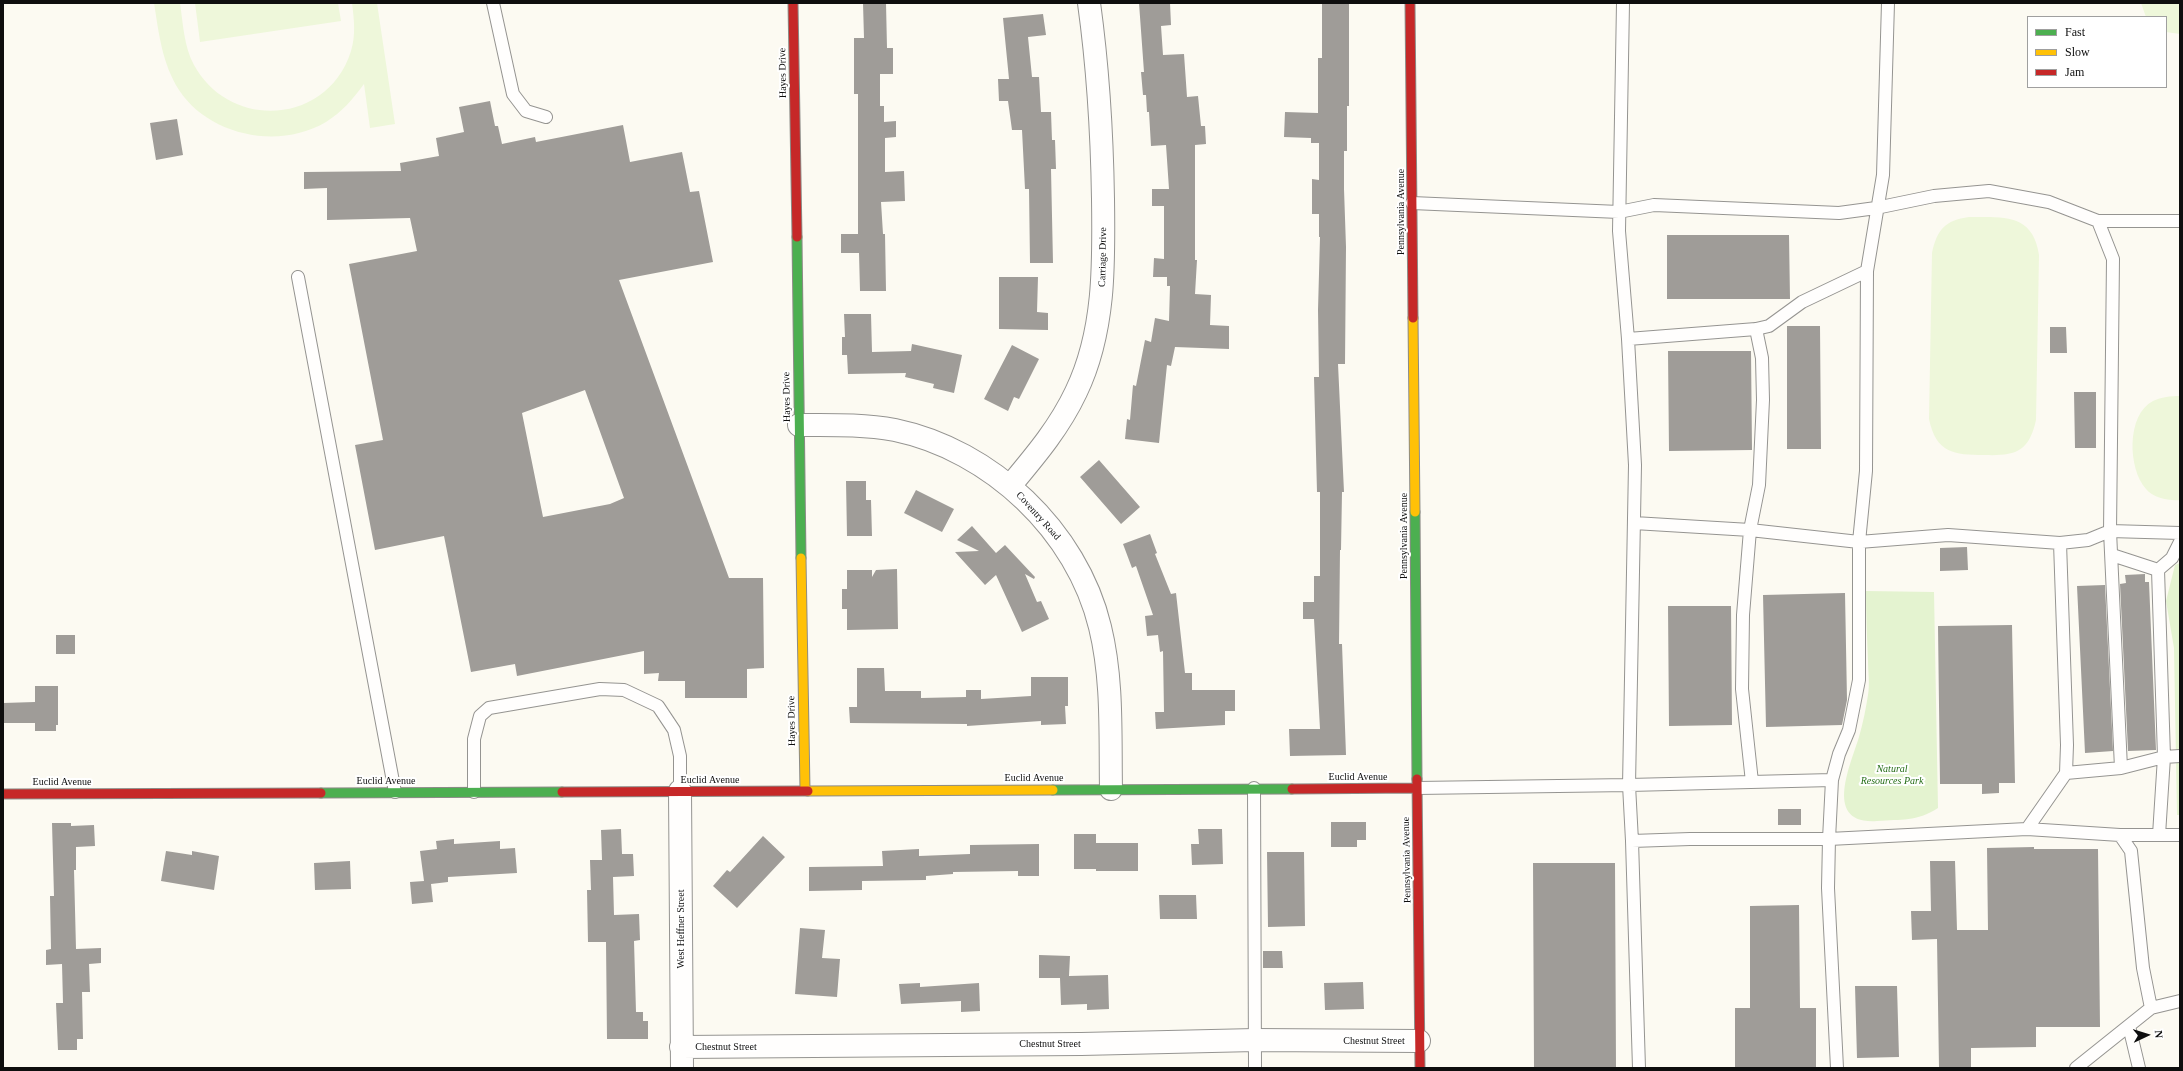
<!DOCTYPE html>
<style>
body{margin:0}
#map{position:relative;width:2183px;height:1071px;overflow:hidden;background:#fcfaf2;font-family:Georgia,serif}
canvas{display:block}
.frame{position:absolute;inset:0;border:4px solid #0e0e0e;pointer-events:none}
.legend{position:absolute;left:2027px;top:16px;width:140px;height:72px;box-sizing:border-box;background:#fff;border:1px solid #9f9f9f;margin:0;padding:5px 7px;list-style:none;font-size:12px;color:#0e0e0e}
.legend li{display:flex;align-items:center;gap:8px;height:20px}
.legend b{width:20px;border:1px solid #9f9f9f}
.north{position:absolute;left:2127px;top:1015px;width:40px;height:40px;-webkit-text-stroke:3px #fff;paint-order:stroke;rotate:86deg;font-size:11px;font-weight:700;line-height:16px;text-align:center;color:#0e0e0e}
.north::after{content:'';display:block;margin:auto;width:14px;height:18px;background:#0e0e0e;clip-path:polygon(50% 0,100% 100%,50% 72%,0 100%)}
</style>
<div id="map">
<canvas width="2183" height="1071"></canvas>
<div class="frame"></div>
<ul class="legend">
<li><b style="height:5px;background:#4caf50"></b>Fast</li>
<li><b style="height:5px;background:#ffc107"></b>Slow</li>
<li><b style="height:5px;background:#c62828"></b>Jam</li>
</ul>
<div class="north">N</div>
</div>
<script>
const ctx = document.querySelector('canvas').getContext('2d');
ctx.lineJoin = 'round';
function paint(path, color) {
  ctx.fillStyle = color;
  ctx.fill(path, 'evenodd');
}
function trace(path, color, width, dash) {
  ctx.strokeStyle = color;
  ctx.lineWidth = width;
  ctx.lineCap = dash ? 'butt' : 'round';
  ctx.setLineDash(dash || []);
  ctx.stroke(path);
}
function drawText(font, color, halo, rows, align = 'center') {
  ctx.font = font + ' Georgia,serif';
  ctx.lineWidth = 4;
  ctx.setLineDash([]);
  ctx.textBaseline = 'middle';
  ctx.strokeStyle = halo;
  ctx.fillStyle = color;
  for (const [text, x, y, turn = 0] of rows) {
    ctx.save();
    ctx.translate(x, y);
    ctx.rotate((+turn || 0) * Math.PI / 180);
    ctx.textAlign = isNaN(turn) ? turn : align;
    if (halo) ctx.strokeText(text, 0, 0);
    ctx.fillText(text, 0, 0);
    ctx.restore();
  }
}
paint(new Path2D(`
 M2180,563V815H2177L2174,648L2166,601L2175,565Z
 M1866,591L1934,592L1938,808C1916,822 1902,819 1877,821C1822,825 1851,764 1859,737C1863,723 1866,708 1868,695C1870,684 1868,672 1868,661C1867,638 1866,614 1866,591Z`), '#e4f3d0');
paint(new Path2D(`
 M154,3H180C183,23 184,47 194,65C230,131 328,125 351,51C356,35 354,19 352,3H377L395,124L370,128L364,84C353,99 342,112 326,122C279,150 209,136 179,90C162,63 159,34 154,3Z
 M195,3H338L341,21L200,42Z
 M2141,3H2180V34L2166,32V17H2146Z
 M1969,217C2003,217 2033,213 2039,255L2036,420C2029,453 2014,456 1984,455C1954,455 1936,453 1929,419L1932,253C1937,230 1945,220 1969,217Z
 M2180,396V500C2169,501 2153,498 2146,489C2128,469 2126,415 2153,401C2161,397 2171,396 2180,396Z`), '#eef7da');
paint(new Path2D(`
 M863,3H886L887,48H893V74H880V106H884V122L896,121V137L885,138V172L904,171L905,201L881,202L883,234H885L886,291H860L859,253H841V234H858V94H854V38H864Z
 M1139,3H1170L1171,25L1161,26L1163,55L1184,54L1187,97L1198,96L1201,126H1205L1206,144L1195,145V260H1197L1195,294L1211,295L1210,325L1229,326V349L1175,347L1171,366L1167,365L1159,443L1125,439L1127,419L1130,420L1133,385L1136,386L1145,340L1151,342L1155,318L1169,321L1170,286H1167V277H1153L1154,258L1164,259V206H1152V189H1169L1166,145L1151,146L1149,112H1147L1146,95H1143L1141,72H1144Z
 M1322,3H1349V106H1347V151H1344V189L1346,247L1345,364H1338L1344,492H1342L1341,550H1340L1339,644H1342L1346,755L1290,756L1289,729H1320L1314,619H1303V602H1314V576H1320V492H1317L1314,377H1319L1318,310L1320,237H1319V214H1312V179L1319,180V143H1311V138L1284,137L1285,112L1318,113V58H1322Z
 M1043,14L1046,35L1028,37L1032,77H1039L1041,112H1051L1052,140H1055L1056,169H1051L1053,263H1030L1029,189H1025L1022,130H1012L1008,101H999L998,79H1009L1003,18Z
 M490,101L495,126H498L502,144L535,137L536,142L623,125L630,162L682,152L690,192L699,191L713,262L619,280L729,578H763L764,668L747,669V698H685V681H658L659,673L644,674V651L517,676L515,664L471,672L444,536L375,550L355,445L383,440L349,264L417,251L410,218L327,220V188L304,189V172L401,171L400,163L439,156L436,138L464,132L459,107ZM585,390L624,498L610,504L543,517L522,413Z
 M177,119L183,155L156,160L150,123Z
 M1667,235H1789L1790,299H1667Z
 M999,277H1038L1037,312L1048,313V330L999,329Z
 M844,314H871L872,352L911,351L912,344L962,355L954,393L933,388L934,384L905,377L906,373L848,374L847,355H842V337H845Z
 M1787,326H1820L1821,449H1787Z
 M2050,327H2066L2067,353H2050Z
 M1012,345L1039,359L1019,399L1014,397L1008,411L984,399Z
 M1668,351H1751L1752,450L1669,451Z
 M2074,392H2096V448H2075Z
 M1099,460L1140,507L1121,524L1080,477Z
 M846,481H866V500H871L872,536H847Z
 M916,490L954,509L942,532L904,513Z
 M972,526L996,553L1005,545L1035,577L1034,579L1025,574L1037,602L1041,601L1049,619L1022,632L996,575L985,585L955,552L979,551L957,540Z
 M1150,534L1157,553L1155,554L1171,594L1176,593L1185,673H1192V690H1235V711H1225V725L1156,729L1155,712H1164L1163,651L1160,652L1158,635L1147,636L1145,616L1153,615L1136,566L1132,568L1123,544Z
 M1967,547L1968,570L1940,571V548Z
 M897,569L898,629L847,630V609H842V589H847V570H872V577L876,570Z
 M2145,574V582H2149L2156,750L2128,751L2120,584L2126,583L2125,575Z
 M2105,585L2113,751L2085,753L2077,586Z
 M1845,593L1847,700L1842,725L1766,727L1763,595Z
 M1668,606H1731L1732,725L1669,726Z
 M2012,625L2015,783H1999V793L1982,794V784H1940L1938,626Z
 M56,635H75V654H56Z
 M857,668H884L885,691H921V698L966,697V690H981V699L1031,696V677H1068V706H1065L1066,724L1041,725V721L967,726V724L850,723L849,707H857Z
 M35,686H58V725H56V731H35V723H3V703L35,702Z
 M1778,809H1801V825H1778Z
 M1331,822H1366V840H1357V847H1331Z
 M52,823H71V826L94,825L95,846L76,847V870H74L76,949L101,948V963L89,964L90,992H82L83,1039H77V1050H58L56,1003H63L62,964L46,965V950L51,949L50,896H54Z
 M621,829L622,854H633L634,876L613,877L614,915L639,914L640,940L634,941L636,1012H643V1021H648V1039H607L606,942H588L587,890H591L590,860H602L601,830Z
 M1198,829H1222L1223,864L1192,865L1191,844H1199Z
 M1074,834H1096V843H1138V871H1096V869H1074Z
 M763,836L785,857L737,908L713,886L727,870L730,872Z
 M454,839V844L500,841V849L515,848L517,873L448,877V882L431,884L433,902L412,904L410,882L424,881L420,851L437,849L436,841Z
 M1039,844V876H1018V871L953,872V874L926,876V880L862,881V890L809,891V867L883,866L882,851L919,849V856L970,854V845Z
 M2034,847V849H2098L2100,1027H2036V1047L1971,1048V1068H1939L1937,939L1912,940L1911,911H1931L1930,861H1955L1957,930H1988L1987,848Z
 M166,851L192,855V851L219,856L214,890L161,881Z
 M1267,852H1304L1305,926L1268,927Z
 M350,861L351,889L315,890L314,863Z
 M1533,863H1615L1616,1068H1534Z
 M1159,895H1196L1197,919H1160Z
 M1799,905L1800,1008H1816V1068H1735V1008H1750V906Z
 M800,928L825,930L822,958L840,959L837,997L795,994Z
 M1263,951H1282L1283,968H1263Z
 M1039,955L1070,956L1069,976L1108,975L1109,1009L1087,1010V1004L1061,1005L1060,978H1039Z
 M1363,982L1364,1009L1325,1010L1324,983Z
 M920,983V987L979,983L980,1011L961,1012V1001L901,1004L899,984Z
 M1855,986H1897L1899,1057L1857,1058Z`), '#9f9c98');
const lane = new Path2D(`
 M493,3L513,94L526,111L546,117
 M1623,3L1619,231L1628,339L1635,465L1629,785L1632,841L1639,1068
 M1412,203L1619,212L1654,205L1839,213L1876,208L1934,196L1989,191L2049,202L2098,221L2113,259L2110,531L2088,540L2060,543L1948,535L1859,542L1750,530L1634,523
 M2098,221H2180
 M298,277L395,792
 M1628,339L1756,329L1769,326L1802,302L1867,271
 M2112,555L2158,570L2164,757L2159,835
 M2158,570L2172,558L2180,542
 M2121,768L2110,531L2180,533
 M2066,773L2121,768L2164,757L2180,756
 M1752,782L1742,689L1743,615L1750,530L1759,485L1763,400L1762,358L1756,329
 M1254,788L1255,1068
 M1417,788L1629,785L1832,780
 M474,792V739L480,716L489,708L600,689L624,690L658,706L674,730L680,756V791
 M2027,829L2066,773L2067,745L2060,543
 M2120,835H2180
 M1632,841L1690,839H1829L2027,829L2120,835L2131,851L2143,968L2151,1008
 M2129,1026L2139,1068
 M1837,1068L1828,888L1829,839L1832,780L1839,754L1849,730L1859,680V542L1866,471L1867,271L1883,175L1888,3
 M2076,1068L2151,1008L2180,1001`);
const street = new Path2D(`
 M799,425C831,425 863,424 895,430C991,450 1077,531 1100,627C1113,680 1110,735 1111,789
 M1010,486C1035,456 1059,428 1076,392C1105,332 1104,264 1103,199C1102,134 1098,68 1089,3
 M680,791L682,1068
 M681,1047L1081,1044L1255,1040L1419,1041`);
const fast = new Path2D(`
 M797,237L801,558
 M1415,512L1417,779
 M1053,790L1292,789
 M321,793L562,792`);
const slow = new Path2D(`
 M1413,318L1415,512
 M801,558L805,790
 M808,791L1053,790`);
const jam = new Path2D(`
 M793,3L797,237
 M1410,3L1413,318
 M1417,779L1420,1068
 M1292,789L1417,788
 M562,792L808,791
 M3,794L321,793`);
trace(lane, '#959491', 14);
trace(street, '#959491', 24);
trace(fast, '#8c8b87', 11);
trace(slow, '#8c8b87', 11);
trace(jam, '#8c8b87', 11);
trace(lane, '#fffefd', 12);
trace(street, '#fffefd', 22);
trace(fast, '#4caf50', 9);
trace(slow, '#ffc107', 9);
trace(jam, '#c62828', 9);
drawText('10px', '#0e0e0e', '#fff', [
 ["Hayes Drive",783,73,-91],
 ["Pennsylvania Avenue",1401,212,-90],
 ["Carriage Drive",1103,257,-89],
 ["Hayes Drive",787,397,-91],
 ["Coventry Road",1038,516,48],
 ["Pennsylvania Avenue",1404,536,-90],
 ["Hayes Drive",792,721,-91],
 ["Euclid Avenue",1358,777],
 ["Euclid Avenue",1034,778],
 ["Euclid Avenue",710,780],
 ["Euclid Avenue",386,781],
 ["Euclid Avenue",62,782],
 ["Pennsylvania Avenue",1407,860,-91],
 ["West Heffner Street",681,929,-90],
 ["Chestnut Street",1374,1041],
 ["Chestnut Street",1050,1044],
 ["Chestnut Street",726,1047]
]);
drawText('italic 10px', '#256d17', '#fff', [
 ["Natural",1892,769],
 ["Resources Park",1892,781]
]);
</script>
